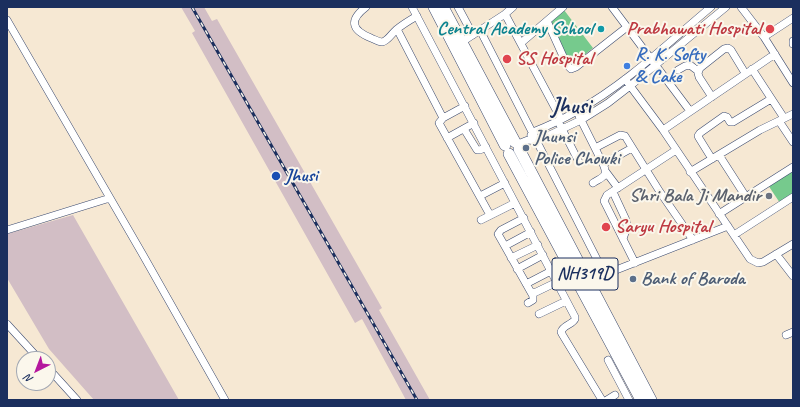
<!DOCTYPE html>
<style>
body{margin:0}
#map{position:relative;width:800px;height:407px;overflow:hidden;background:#f6e8d3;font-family:Caveat,sans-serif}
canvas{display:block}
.frame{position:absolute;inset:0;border:8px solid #1b2f5e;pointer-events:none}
.north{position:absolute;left:16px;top:351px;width:40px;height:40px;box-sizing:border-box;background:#fbf7ec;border:1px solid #a1a7b3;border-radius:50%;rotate:222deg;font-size:11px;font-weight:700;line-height:16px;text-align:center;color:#1b2f5e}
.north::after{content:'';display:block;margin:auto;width:14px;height:18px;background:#b5179e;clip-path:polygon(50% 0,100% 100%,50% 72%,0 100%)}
</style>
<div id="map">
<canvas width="800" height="407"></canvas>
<div class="frame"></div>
<div class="north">N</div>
</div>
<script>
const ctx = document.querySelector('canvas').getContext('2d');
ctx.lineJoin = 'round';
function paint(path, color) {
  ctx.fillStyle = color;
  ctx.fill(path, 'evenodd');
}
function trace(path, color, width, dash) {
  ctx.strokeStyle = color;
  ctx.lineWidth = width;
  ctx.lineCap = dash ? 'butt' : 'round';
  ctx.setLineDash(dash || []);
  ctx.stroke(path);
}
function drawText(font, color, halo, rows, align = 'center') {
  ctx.font = font + ' Caveat,sans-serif';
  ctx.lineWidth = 4;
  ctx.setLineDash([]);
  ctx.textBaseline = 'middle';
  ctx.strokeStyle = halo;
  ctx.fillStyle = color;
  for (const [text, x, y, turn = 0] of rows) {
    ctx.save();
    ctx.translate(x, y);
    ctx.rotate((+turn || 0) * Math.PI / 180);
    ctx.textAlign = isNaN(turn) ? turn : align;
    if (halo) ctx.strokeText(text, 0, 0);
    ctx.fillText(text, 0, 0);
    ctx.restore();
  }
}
paint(new Path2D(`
 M181,7H204L212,21L217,19L382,308L379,310L430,400H406L362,319L355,323L192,33L195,31Z
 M73,215L179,400H94L49,349L7,278V234Z`), '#d2bec5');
paint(new Path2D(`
 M564,10L593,48L572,65L558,46L548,22Z
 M793,168V194L780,203L768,185Z`), '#76ca8d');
const minor = new Path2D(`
 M366,7C349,20 351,30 371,38C374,39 378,42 382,42C388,41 392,33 396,30C403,24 410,20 417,16
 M412,7L575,317V319C572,325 563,325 561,332L562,334L602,400
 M458,7L473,35
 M612,7L690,111
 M741,7L764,37L793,83
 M505,14L561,119
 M7,20L143,255L225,400
 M547,21L567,65L571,69L576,67L627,27
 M397,29L443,118
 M480,30L605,275
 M764,37L793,18
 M793,41V44
 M462,42L505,14L513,7
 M521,43L563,7
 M752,69L784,118
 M678,70L685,66L690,65L698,71
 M625,79L663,130L750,259L758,263L763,262L793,244
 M712,97L699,77L698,73L700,68L724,49L728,48L731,50L745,73
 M465,106L443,118L439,123L490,215
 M579,116L603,164L632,148
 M779,121L793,142
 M560,125L579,162
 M464,129L477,150H480L486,147
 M663,130L775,54
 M531,135L533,132C548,126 563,119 577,111C626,84 668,43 711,7
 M447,138L474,123
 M518,144L528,140L537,141L581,120L608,103L630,86L726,7
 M595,148L620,135L625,136L660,192L693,240
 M719,155L746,197
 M712,159L699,138L698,136L700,133L724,116L727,117L730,122H733L771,99
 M606,172L618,188
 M690,172L760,130L793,114
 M593,183C602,177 609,177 603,164
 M613,192L626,220L627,227L623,239
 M480,196L505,183
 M719,214L793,167
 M524,218L501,230L498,234L533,296V300L528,303
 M481,220L515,203
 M7,230L110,198
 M734,235L793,197
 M505,246L531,232
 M776,254L793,276
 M511,258L538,245
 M635,263L604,201L607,195L676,150
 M517,269L543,255
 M588,281L728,226
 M526,284L551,271
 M532,294L557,282
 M539,314L566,301
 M7,324L39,359
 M786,335L793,332
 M608,360L629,400
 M48,368L77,400
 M607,400L615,395`);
const highway = new Path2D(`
 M434,7L505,145
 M443,7L515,142
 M519,149L651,400
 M509,154L641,400`);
trace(minor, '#3c4b70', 8);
trace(highway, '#3c4b70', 12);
trace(minor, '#fff', 7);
trace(highway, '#fff', 11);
const rail = new Path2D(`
 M192,7L417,400`);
trace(rail, '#1b2f5e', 3);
trace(rail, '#fbf7ec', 1.5, [4.5]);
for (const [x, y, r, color] of [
 [601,29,4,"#0f9aa8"],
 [770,29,5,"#e0444e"],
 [507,59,5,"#e0444e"],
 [627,66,4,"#3f7fe0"],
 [526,148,4,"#5c6f8a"],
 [276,176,5,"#1a4fb4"],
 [769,196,4,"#6b7280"],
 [606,227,5,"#e0444e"],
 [633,279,4,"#5c6f8a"]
]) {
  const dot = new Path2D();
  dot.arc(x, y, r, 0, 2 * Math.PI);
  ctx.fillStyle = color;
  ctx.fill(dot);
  trace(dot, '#fbf7ec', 1.5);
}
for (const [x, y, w] of [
 [585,274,66]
]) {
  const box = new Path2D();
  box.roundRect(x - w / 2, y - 16, w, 32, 3);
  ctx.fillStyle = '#fbf7ec';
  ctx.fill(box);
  trace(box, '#1b2f5e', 1);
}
drawText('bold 18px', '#1b2f5e', null, [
 ["NH319D",585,274]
]);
drawText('bold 19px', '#0d838f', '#fbf7ec', [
 ["Central Academy School",593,29]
], 'right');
drawText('bold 19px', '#be3a42', '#fbf7ec', [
 ["Prabhawati Hospital",761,29,"right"],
 ["SS Hospital",516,59],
 ["Saryu Hospital",615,227]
], 'left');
drawText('bold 19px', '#366cbe', '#fbf7ec', [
 ["R. K. Softy",635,55],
 ["& Cake",635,77]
], 'left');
drawText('bold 19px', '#4e5e75', '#fbf7ec', [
 ["Jhunsi",534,137],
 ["Police Chowki",534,159],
 ["Bank of Baroda",641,279]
], 'left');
drawText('bold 19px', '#164399', '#fbf7ec', [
 ["Jhusi",285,176]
], 'left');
drawText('bold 19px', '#5b616d', '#fbf7ec', [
 ["Shri Bala Ji Mandir",761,196]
], 'right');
drawText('bold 23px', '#1b2f5e', '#fbf7ec', [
 ["Jhusi",571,107]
]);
</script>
